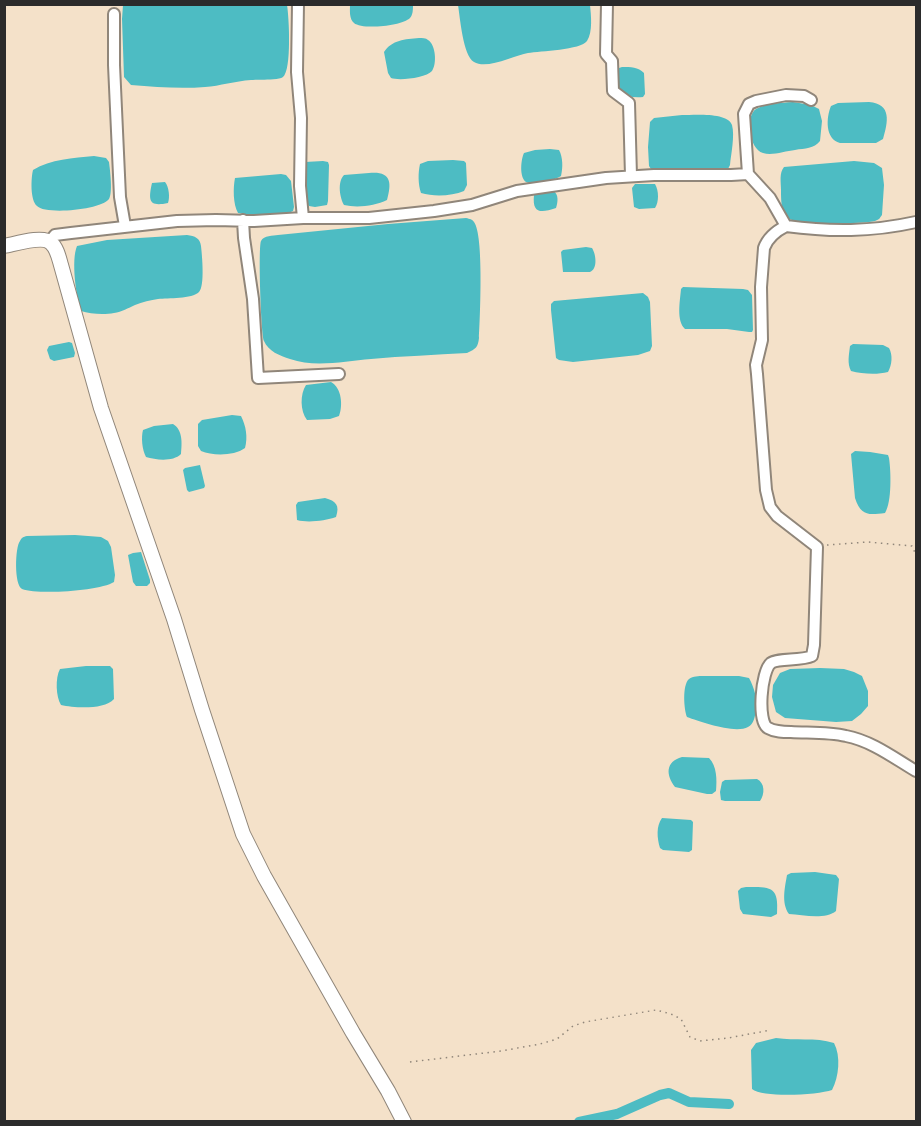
<!DOCTYPE html>
<style>
body{margin:0}
#map{position:relative;width:921px;height:1126px;overflow:hidden;background:#f4e1c9;font-family:Caveat,sans-serif}
canvas{display:block}
.frame{position:absolute;inset:0;border:6px solid #2b2b2b;pointer-events:none}
</style>
<div id="map">
<canvas width="921" height="1126"></canvas>
<div class="frame"></div>
</div>
<script>
const ctx = document.querySelector('canvas').getContext('2d');
ctx.lineJoin = 'round';
function paint(path, color) {
  ctx.fillStyle = color;
  ctx.fill(path, 'evenodd');
}
function trace(path, color, width, dash) {
  ctx.strokeStyle = color;
  ctx.lineWidth = width;
  ctx.lineCap = dash ? 'butt' : 'round';
  ctx.setLineDash(dash || []);
  ctx.stroke(path);
}
paint(new Path2D(`
 M123,5H287C289,16 292,70 283,77C277,81 258,79 251,80C235,81 220,86 205,87C180,89 156,87 131,85L124,77L122,19Z
 M350,5H413C413,9 413,15 410,18C402,26 362,30 354,23C349,19 350,10 350,5Z
 M458,5H590C591,15 593,32 587,41C581,50 540,51 528,53C515,55 487,70 474,62C463,56 460,17 458,5Z
 M419,38C422,38 426,38 428,40C436,45 437,64 432,71C426,78 399,81 391,78L388,73L384,52C392,40 405,39 419,38Z
 M622,67C631,67 638,67 644,73L645,94L643,97C633,98 626,96 617,92L616,69Z
 M793,102L811,105L819,109L822,121L820,141C814,149 805,148 795,150C785,151 772,156 763,153C749,149 745,116 756,109C767,103 781,103 793,102Z
 M869,102C892,104 888,122 883,139L876,143H840C825,139 826,118 831,106L838,103Z
 M682,115C694,115 728,112 732,125C735,136 731,154 730,165L728,169L725,171L664,170L651,169L649,166L648,147L650,122L654,118Z
 M550,149L559,150C563,157 563,168 561,176C555,180 533,186 526,182C519,177 521,159 524,153L535,150Z
 M94,156L106,158L109,162C110,170 113,193 109,199C101,210 45,215 37,206C30,200 31,178 33,170C51,159 73,158 94,156Z
 M453,160L464,161L466,163L467,185L464,191C452,196 434,197 421,193C418,184 418,173 420,164L428,161Z
 M323,161L328,162L329,165L328,201L327,205L315,207L309,206L307,203L304,174L305,162Z
 M854,161L874,163L882,168L884,185L882,215C879,219 880,219 875,221C863,224 794,226 786,217C781,211 781,198 781,190C781,182 779,173 784,167Z
 M369,173C391,171 392,182 387,200C375,206 357,208 344,205C340,198 337,182 344,175Z
 M281,174L286,175L291,181L294,207L293,211C280,218 253,216 238,213C233,204 233,188 235,178Z
 M165,182C169,187 170,197 168,203C149,207 148,201 152,183Z
 M635,184H655C659,191 659,202 655,208L639,209L634,207L632,188Z
 M549,191H553C559,194 558,202 556,208C541,213 532,214 534,195Z
 M466,218C470,219 472,219 474,222C484,235 480,319 479,338C478,347 476,349 467,353C435,355 403,356 371,359C345,361 315,368 290,359C280,356 268,351 264,341C261,334 258,247 261,241C264,235 273,236 278,235L388,224Z
 M187,235C195,236 200,238 201,246C202,255 205,286 199,292C192,299 168,298 158,299C151,300 142,302 135,305C128,308 122,312 114,313C104,315 90,314 81,311C76,297 71,260 77,246L107,240Z
 M586,247L592,248C596,254 598,269 590,272H563L561,252L563,250Z
 M683,287L743,289L748,290L752,295L753,330L752,332H749L727,329H685C676,321 680,301 681,289Z
 M643,293L648,297L650,302L652,346L650,351L638,355L573,362L559,360L556,358L551,310V304L554,301Z
 M69,342L72,343L75,353L74,357L54,361L50,359L47,350L49,346Z
 M853,344L883,345L889,348C893,355 892,365 888,372C877,375 862,374 851,371C847,363 849,355 850,346Z
 M331,382C342,388 343,406 339,416L330,419L307,420C300,411 300,394 306,385Z
 M232,415L241,416C246,426 248,437 245,448C234,456 213,456 201,451L198,446V424L202,420Z
 M173,424C183,430 182,443 181,454C173,462 156,460 146,457C142,450 141,437 143,430L154,426Z
 M855,451L870,452L888,455L889,458C891,471 892,502 885,513C868,515 861,516 855,498L851,454Z
 M200,465L205,486L204,488L189,492L187,490L183,470L185,468Z
 M325,498C336,501 340,505 336,517C325,521 307,523 297,520L296,505L298,502Z
 M75,535L101,537L108,541L111,547L115,575L114,582C100,591 38,595 22,589C14,585 15,547 20,541C22,537 23,537 27,536Z
 M141,552L150,580V583L147,586H136L133,582L128,555L133,553Z
 M86,666H110L113,669L114,699C104,710 75,708 61,705C56,697 55,678 60,669Z
 M820,668L844,669L854,672L862,676L868,691V706L861,714L852,721L836,722L785,718L776,712L772,697L773,685L780,673L790,669Z
 M703,676H739L749,678C754,687 758,700 756,710C755,716 754,724 748,727C735,734 701,722 687,717C684,710 682,685 689,679C693,676 699,676 703,676Z
 M682,757L709,758C717,766 717,780 716,791L712,794H707L675,787C666,775 665,762 682,757Z
 M757,779C765,783 765,794 760,801H725L721,800L720,792L722,782L725,780Z
 M662,818L691,820L693,822L692,850L689,852L663,850L660,848C657,838 656,826 662,818Z
 M815,872L836,875L839,879L836,911C825,920 803,915 789,914C781,903 785,887 787,875L791,873Z
 M746,887C771,887 779,886 777,914L771,917L743,914L740,909L738,891L741,888Z
 M776,1038C795,1041 815,1037 834,1043C841,1056 839,1077 832,1090C818,1095 763,1098 752,1089L751,1050L756,1043Z`), '#4dbcc3');
trace(new Path2D(`
 M579,1122L617,1114L660,1095L669,1093L689,1102L729,1104`), '#4dbcc3', 10);
const minor = new Path2D(`
 M298,4L297,72L301,118L300,186L303,218
 M607,4L606,54L612,61L613,91L629,103L631,176
 M114,14V65L120,197L125,226
 M811,100L804,96L786,95L756,101L749,104L744,114L748,174L770,198L786,226C831,232 871,232 916,222
 M243,220L244,238L253,299L258,378L339,374
 M786,226C776,231 768,237 764,248L761,287L762,340L756,365L757,374L766,490L770,507L777,516L817,547L814,645L812,656C801,661 778,658 771,663C761,671 757,722 768,728C775,732 783,732 791,732C809,733 829,732 846,736C872,741 894,758 916,771
 M50,241L55,235L71,233L177,221L216,220L254,221L303,218H369L434,211L472,205L517,191L606,178L654,175H731L748,174`);
const tertiary = new Path2D(`
 M4,246C15,244 43,235 51,243C57,248 59,258 61,265L101,408L174,619L202,710L243,834L264,876L353,1033L388,1091L404,1122`);
trace(minor, '#90867a', 14);
trace(tertiary, '#90867a', 16);
trace(new Path2D(`
 M827,545L868,542L912,546L916,555
 M410,1062L501,1051L540,1044L557,1039L573,1026L585,1022L656,1010L671,1014L681,1019L690,1037L700,1041L728,1038L771,1030`), '#90867a', 1.5, [1.5, 4.5]);
trace(minor, '#fff', 10);
trace(tertiary, '#fff', 14);
</script>
